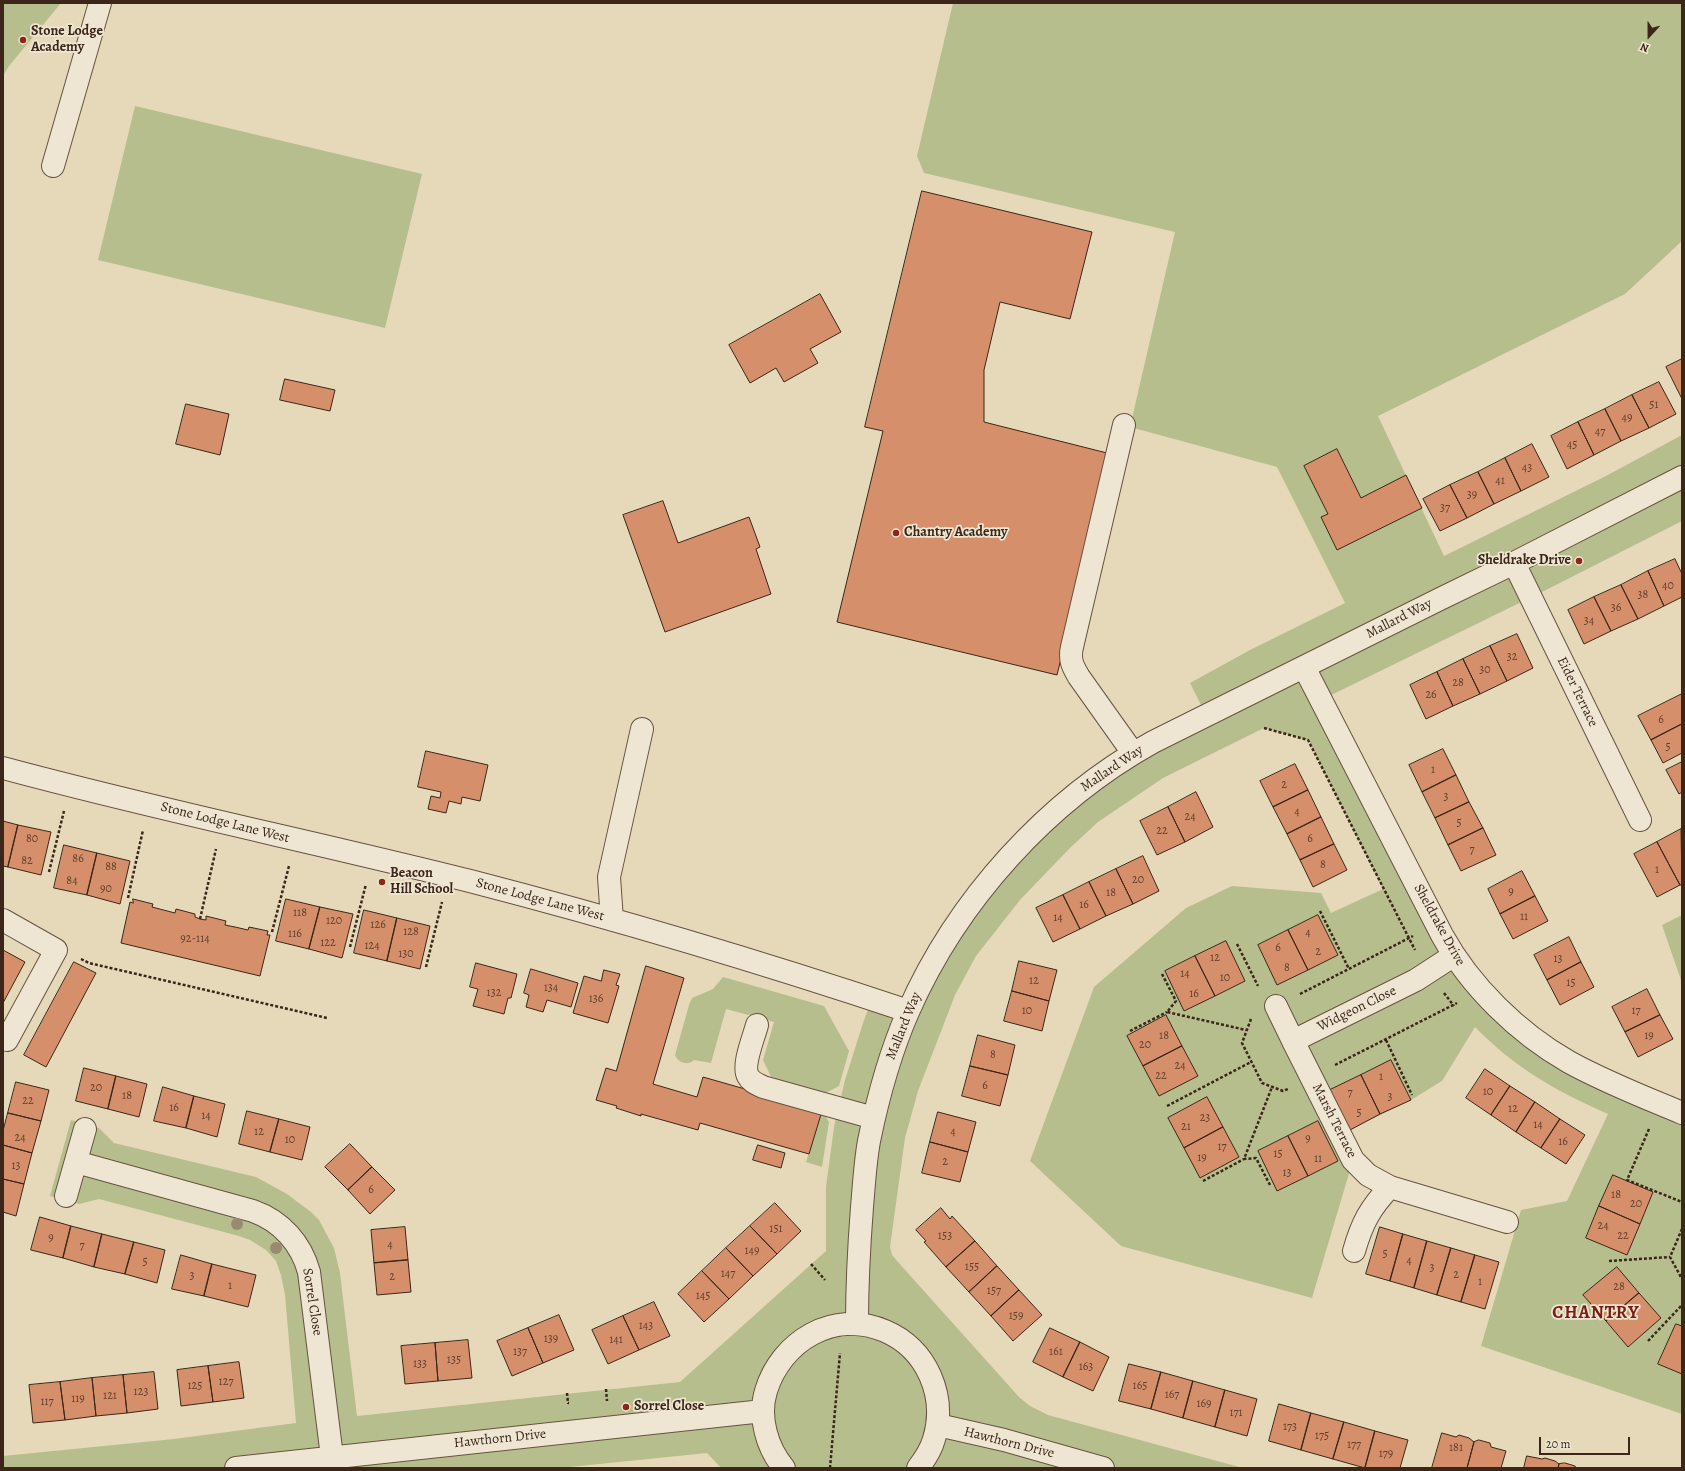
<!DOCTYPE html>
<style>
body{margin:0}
#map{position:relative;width:1685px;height:1471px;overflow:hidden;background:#e5d9b9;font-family:Alegreya,serif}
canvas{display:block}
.frame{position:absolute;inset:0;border:4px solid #3b2619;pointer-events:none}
.north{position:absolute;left:1629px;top:16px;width:40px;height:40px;-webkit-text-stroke:3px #eee6d2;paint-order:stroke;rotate:201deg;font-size:11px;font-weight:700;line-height:16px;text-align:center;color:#3b2619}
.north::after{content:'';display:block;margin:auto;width:14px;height:18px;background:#3b2619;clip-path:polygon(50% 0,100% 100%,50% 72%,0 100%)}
.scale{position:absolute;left:1539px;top:1437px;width:91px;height:18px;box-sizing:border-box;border:2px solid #3b2619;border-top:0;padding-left:5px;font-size:12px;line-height:14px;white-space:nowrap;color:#3b2619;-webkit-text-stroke:3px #eee6d2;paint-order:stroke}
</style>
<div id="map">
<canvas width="1685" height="1471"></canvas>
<div class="frame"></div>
<div class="north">N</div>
<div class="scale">20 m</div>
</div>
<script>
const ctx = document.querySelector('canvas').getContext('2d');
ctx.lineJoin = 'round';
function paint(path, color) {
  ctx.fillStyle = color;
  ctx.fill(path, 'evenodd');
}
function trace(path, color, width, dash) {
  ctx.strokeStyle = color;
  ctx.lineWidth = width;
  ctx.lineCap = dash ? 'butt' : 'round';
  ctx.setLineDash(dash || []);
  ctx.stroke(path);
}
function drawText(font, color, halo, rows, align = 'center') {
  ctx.font = font + ' Alegreya,serif';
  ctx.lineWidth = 3.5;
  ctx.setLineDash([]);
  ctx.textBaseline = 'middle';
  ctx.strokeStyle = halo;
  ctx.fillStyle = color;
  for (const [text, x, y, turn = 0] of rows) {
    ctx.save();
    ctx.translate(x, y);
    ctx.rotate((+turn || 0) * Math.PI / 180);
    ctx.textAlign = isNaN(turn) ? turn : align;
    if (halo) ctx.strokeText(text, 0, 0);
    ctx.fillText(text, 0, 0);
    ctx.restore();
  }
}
paint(new Path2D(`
 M3,3H61L9,66L3,76Z
 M953,3H1682V241L1625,294L1378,416L1444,556L1606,476L1682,435V521L1546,590L1321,700L1411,876L1509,1017L1682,1113V1414L1481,1346L1521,1210L1567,1201L1608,1114C1556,1091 1515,1068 1475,1027L1442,1081L1411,1100L1350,1130L1353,1160L1312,1298L1121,1246L1030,1161L1094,987L1186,908L1232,886L1321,893L1331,913L1383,889L1308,740L1264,728L1163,778L1098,822L1070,848L1020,900L976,956L955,995L918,1091L905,1138L890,1247L892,1255L898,1262L1019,1397L1030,1406L1048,1415L1243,1468H721L707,1453L560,1468H3V1456L174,1439L296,1423L285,1295L281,1275L276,1261L266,1250L250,1240L239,1236L99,1199L79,1204L50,1196L71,1120L99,1128L114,1143L256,1177L287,1194L311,1212L319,1220L334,1248L340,1273L357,1416L680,1382L826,1251V1187L834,1127L845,1080L863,1023L872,999L908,1011L1016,848L1206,715L1190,683L1250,650L1345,603L1277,467L1130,427L1175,232L924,173L917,156Z
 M135,106L422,174L385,328L98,260Z
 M1682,915V983L1662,925Z
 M723,977L824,1006L849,1051L839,1086L824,1094L772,1079L763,1060L774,1022L726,1009L711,1063L694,1060C688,1066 678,1063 675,1055L689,1005L692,998L713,989Z
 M822,1111L829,1122L822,1167L806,1162Z`), '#b7be8d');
const building = new Path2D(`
 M922,191L1092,232L1070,319L1000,302L984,370V422L1111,454L1057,675L837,622L883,431L865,427Z
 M820,294L841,332L810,349L818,363L784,382L776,368L750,383L729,345Z
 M1682,359V399L1666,367Z
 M285,379L335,390L330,411L280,400Z
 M1659,382L1676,414L1649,428L1632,395Z
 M1632,395L1649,428L1621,441L1605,409Z
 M186,404L229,414L220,455L176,444Z
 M1605,409L1621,441L1594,455L1578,422Z
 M1578,422L1594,455L1567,469L1551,436Z
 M1532,444L1549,477L1521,491L1505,458Z
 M1337,449L1361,498L1406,475L1422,508L1337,550L1321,517L1328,514L1304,466Z
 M1505,458L1521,491L1494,504L1478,472Z
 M1478,472L1494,504L1467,518L1450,485Z
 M1450,485L1467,518L1440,531L1423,499Z
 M663,501L678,543L749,517L760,547L756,549L771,594L665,632L623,515Z
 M1675,559L1682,574V597L1664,606L1648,571Z
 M1648,571L1664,606L1638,619L1621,585Z
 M1621,585L1638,619L1611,631L1594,597Z
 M1594,597L1611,631L1584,644L1568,610Z
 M1517,634L1533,668L1507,681L1490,646Z
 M1490,646L1507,681L1480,694L1463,659Z
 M1463,659L1480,694L1453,706L1437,672Z
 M1437,672L1453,706L1426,719L1410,685Z
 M1682,694V724L1651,740L1638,716Z
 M1682,724V753L1663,763L1651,740Z
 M1443,749L1456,775L1422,792L1409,765Z
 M426,751L488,765L480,801L462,797L461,804L449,801L446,813L428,809L431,796L440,798L441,792L418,787Z
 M1682,762V792L1679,794L1666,770Z
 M1295,764L1308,790L1273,807L1260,781Z
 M1456,775L1469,802L1435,818L1422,792Z
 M1308,790L1321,817L1287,834L1273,807Z
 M1196,792L1213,827L1185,842L1168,807Z
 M1469,802L1483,828L1448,845L1435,818Z
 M1168,807L1185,842L1157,855L1140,821Z
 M1321,817L1334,844L1300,860L1287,834Z
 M3,821L18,825L8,867L3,866Z
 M18,825L51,832L41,875L8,867Z
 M1483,828L1496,855L1461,871L1448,845Z
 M1681,829L1682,885H1680L1657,842Z
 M1657,842L1680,885L1657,897L1634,854Z
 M1334,844L1347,870L1313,887L1300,860Z
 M64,845L97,853L87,895L54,888Z
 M97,853L130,861L120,904L87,895Z
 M1143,856L1159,891L1133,904L1116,869Z
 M1116,869L1133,904L1106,916L1089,882Z
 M1522,871L1535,896L1500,914L1488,889Z
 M1089,882L1106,916L1080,929L1063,895Z
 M1063,895L1080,929L1053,942L1036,908Z
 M1535,896L1548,921L1513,939L1500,914Z
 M133,899L153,904L152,907L175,913L176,909L195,914V917L200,919L206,920V916L226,921L225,925L235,927L248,930L249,927L268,931L267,935H270L260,976L121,943L130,902L133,903Z
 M286,899L320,907L309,949L276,941Z
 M320,907L353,914L342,958L309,949Z
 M364,910L397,918L387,961L354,953Z
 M1318,915L1338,955L1308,970L1288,930Z
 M397,918L430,926L420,969L387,961Z
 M1288,930L1308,970L1277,985L1258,945Z
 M1569,937L1581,962L1547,980L1534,955Z
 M1226,941L1245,981L1215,996L1195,956Z
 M3,950L25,962L3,1003Z
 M1195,956L1215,996L1184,1011L1165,971Z
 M1019,961L1057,970L1049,1001L1012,991Z
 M74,962L96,973L46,1067L24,1055Z
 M1581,962L1594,987L1560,1005L1547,980Z
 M476,963L517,974L511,998H508L504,1014L473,1006L478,989L470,987Z
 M646,966L684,978L653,1084L697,1097L703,1077L822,1111L809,1154L700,1123L698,1130L641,1114V1116L616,1108L617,1106L596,1100L606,1068L616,1071Z
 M531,969L578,983L571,1007L547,1000L543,1012L526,1007L529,995L524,993Z
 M604,970L620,974L616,985L619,986L608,1023L573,1013L584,976L601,981Z
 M1647,989L1660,1015L1625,1032L1612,1007Z
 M1012,991L1049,1001L1042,1031L1004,1021Z
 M1166,1015L1182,1046L1143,1066L1127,1036Z
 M1660,1015L1673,1039L1638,1057L1625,1032Z
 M978,1035L1015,1045L1008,1075L970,1066Z
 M1182,1046L1198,1076L1159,1096L1143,1066Z
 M1391,1060L1411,1100L1380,1114L1361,1075Z
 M970,1066L1008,1075L1000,1106L962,1096Z
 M84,1068L116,1076L108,1109L76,1101Z
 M1485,1069L1510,1086L1491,1115L1466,1098Z
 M1361,1075L1380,1114L1350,1130L1330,1090Z
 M116,1076L147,1084L139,1117L108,1109Z
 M16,1082L49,1090L41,1121L8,1113Z
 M1510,1086L1535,1102L1516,1132L1491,1115Z
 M163,1087L194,1096L186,1128L154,1121Z
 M194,1096L225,1104L217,1137L186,1128Z
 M1207,1097L1223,1127L1184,1148L1168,1118Z
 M1535,1102L1560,1119L1541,1148L1516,1132Z
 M247,1111L279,1119L270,1152L239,1144Z
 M938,1112L976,1122L968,1152L930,1142Z
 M8,1113L41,1121L32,1153L3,1145V1131Z
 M279,1119L310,1127L302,1160L270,1152Z
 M1560,1119L1585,1135L1566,1164L1541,1148Z
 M1318,1121L1338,1161L1308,1176L1288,1136Z
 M1223,1127L1239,1157L1200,1178L1184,1148Z
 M1288,1136L1308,1176L1277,1191L1258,1151Z
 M930,1142L968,1152L960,1182L922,1173Z
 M350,1144L372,1167L348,1190L325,1167Z
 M3,1145L32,1153L24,1184L3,1179Z
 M758,1145L785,1153L781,1168L753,1160Z
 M372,1167L395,1190L370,1214L348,1190Z
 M1613,1175L1653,1192L1640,1224L1599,1206Z
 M3,1179L24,1184L16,1216L3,1212Z
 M775,1203L801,1231L777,1254L750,1226Z
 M1599,1206L1640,1224L1627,1255L1586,1238Z
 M941,1208L950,1219L952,1216L975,1241L946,1267L924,1242L926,1241L916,1230Z
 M40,1217L71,1226L63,1258L31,1250Z
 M71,1226L102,1234L94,1267L63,1258Z
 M750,1226L777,1254L753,1276L726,1248Z
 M405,1227L408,1260L374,1263L371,1230Z
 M1380,1227L1403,1234L1390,1281L1366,1274Z
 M102,1234L134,1242L125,1274L94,1267Z
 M1403,1234L1427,1241L1414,1288L1390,1281Z
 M975,1241L997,1266L969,1292L946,1267Z
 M1427,1241L1451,1248L1437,1295L1414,1288Z
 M134,1242L165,1250L157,1283L125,1274Z
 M726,1248L753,1276L729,1299L702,1271Z
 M1451,1248L1475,1255L1461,1302L1437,1295Z
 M181,1255L212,1264L204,1296L172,1289Z
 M1475,1255L1499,1262L1485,1309L1461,1302Z
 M408,1260L411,1292L377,1295L374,1263Z
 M212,1264L256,1275L248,1307L204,1296Z
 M997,1266L1019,1290L991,1316L969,1292Z
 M1617,1267L1639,1293L1606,1321L1583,1295Z
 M702,1271L729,1299L704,1322L678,1294Z
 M1019,1290L1042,1315L1013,1341L991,1316Z
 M1639,1293L1661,1318L1628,1347L1606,1321Z
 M654,1302L670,1336L639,1350L623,1316Z
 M559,1315L574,1350L543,1363L528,1328Z
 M623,1316L639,1350L608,1364L592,1330Z
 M1676,1324L1682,1326V1374L1658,1364Z
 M528,1328L543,1363L512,1376L497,1341Z
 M1050,1328L1080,1342L1063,1377L1033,1362Z
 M468,1340L472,1378L438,1381L435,1343Z
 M1080,1342L1109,1357L1093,1391L1063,1377Z
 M435,1343L438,1381L405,1384L401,1346Z
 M239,1362L244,1398L213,1402L208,1366Z
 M1129,1364L1161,1372L1151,1409L1119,1401Z
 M208,1366L213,1402L181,1406L177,1370Z
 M154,1372L158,1409L127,1413L123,1375Z
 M1161,1372L1193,1381L1183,1418L1151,1409Z
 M123,1375L127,1413L96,1416L92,1378Z
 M92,1378L96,1416L65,1420L60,1382Z
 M1193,1381L1225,1390L1215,1427L1183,1418Z
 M60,1382L65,1420L33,1423L29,1385Z
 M1225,1390L1257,1399L1247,1436L1215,1427Z
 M1279,1404L1311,1413L1301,1450L1269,1441Z
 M1311,1413L1344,1422L1333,1459L1301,1450Z
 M1344,1422L1375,1431L1365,1468L1333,1459Z
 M1375,1431L1408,1440L1400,1468H1365Z
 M1442,1433L1456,1437L1459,1435L1469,1438L1474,1442L1467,1468H1432Z
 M1479,1440L1490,1443L1491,1447L1506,1451L1501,1468H1467L1474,1442Z
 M1527,1456L1542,1459L1545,1458L1555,1461L1559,1464L1558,1468H1524Z
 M1565,1463L1575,1466L1576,1468H1558L1559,1464Z`);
paint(building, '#d58f6a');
trace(building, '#3b2619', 1);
const minor = new Path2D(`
 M53,166L100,3
 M1124,425L1072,647C1069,660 1073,667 1079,677L1133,753
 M1514,563L1640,820
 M1304,667L1442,935C1470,986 1518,1033 1569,1062C1605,1082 1644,1097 1682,1113
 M3,768C158,810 315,842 470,881C617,919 764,963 908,1011
 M3,920L56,950L7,1040
 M612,920L609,877L642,729
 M1276,1006L1293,1041L1416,980L1453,956
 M757,1025C754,1037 742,1065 748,1076C751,1082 757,1084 763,1087L874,1118
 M1293,1041L1353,1160L1368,1175L1390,1187L1507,1222
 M76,1162L253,1211C281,1221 301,1243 309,1272L332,1457
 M66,1196L85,1129
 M1354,1251C1362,1223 1370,1208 1390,1187
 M857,1324C857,1285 859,1246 862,1207C864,1185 865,1163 869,1141C878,1097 890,1053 908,1012C957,900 1047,801 1153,742L1440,599L1514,563L1682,477
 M938,1425L1004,1440L1103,1468
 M236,1468L763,1411
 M784,1468C767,1448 758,1417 766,1391C781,1341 834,1309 885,1331C927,1349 947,1396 934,1439C931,1450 925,1459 918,1468`);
trace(minor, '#665341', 24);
trace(new Path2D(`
 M1264,728L1308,740L1415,950
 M49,872L64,811
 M128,898L143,830
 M1320,911L1349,969
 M200,919L216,849
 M272,932L289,866
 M1237,944L1258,986
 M350,947L366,884
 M81,959L89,963L327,1018
 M426,967L442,902
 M1162,974L1176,1001L1167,1012L1246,1030
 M1444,993L1454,1006
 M1300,994L1413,936
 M1251,1019L1242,1043L1262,1083L1283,1091L1288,1089
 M1130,1031L1167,1012
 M1386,1040L1412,1095
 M1335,1065L1457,1003
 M1167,1106L1251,1062
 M1649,1129L1627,1180L1682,1202
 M1203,1181L1244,1159
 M1270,1185L1256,1158L1244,1159L1272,1087
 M1682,1229L1670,1257L1682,1279
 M1609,1261L1670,1257
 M811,1264L825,1280
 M1648,1341L1682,1305
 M606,1389L607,1401
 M567,1393L568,1403H569
 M830,1468L840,1353`), '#3b2619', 2.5, [3, 2]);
trace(minor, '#eee6d2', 22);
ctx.fillStyle = '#998b71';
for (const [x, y] of [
 [237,1224],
 [276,1248]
]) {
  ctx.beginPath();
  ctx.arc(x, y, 6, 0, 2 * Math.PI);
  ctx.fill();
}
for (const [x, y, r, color] of [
 [23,40,4,"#8f2418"],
 [896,533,4,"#8f2418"],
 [1579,561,4,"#8f2418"],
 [382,882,4,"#8f2418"],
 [626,1407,4,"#8f2418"]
]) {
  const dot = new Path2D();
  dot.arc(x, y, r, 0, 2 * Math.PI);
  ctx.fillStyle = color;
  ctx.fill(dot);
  trace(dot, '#eee6d2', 1.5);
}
drawText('12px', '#62402d', null, [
 ["51",1654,405],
 ["49",1627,418],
 ["47",1600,432],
 ["45",1572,445],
 ["43",1527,468],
 ["41",1500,481],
 ["39",1472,495],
 ["37",1445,508],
 ["40",1668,586],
 ["38",1643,595],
 ["36",1616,608],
 ["34",1589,621],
 ["32",1512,657],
 ["30",1485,670],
 ["28",1458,683],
 ["26",1431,695],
 ["6",1661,720],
 ["5",1668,747],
 ["1",1433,770],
 ["2",1284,785],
 ["3",1446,797],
 ["4",1297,812],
 ["24",1190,817],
 ["5",1459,823],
 ["22",1162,831],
 ["80",32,839],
 ["6",1310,839],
 ["7",1472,850],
 ["86",78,859],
 ["82",27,861],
 ["8",1323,865],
 ["88",111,867],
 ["1",1657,870],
 ["20",1138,880],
 ["84",72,881],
 ["90",106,889],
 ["9",1511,892],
 ["18",1111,893],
 ["16",1084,905],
 ["118",300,913],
 ["11",1524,917],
 ["14",1058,918],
 ["120",334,921],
 ["126",378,925],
 ["128",411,932],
 ["4",1308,933],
 ["116",295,934],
 ["92-114",195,939],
 ["122",328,943],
 ["124",372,946],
 ["6",1278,948],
 ["2",1318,952],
 ["130",406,954],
 ["12",1215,958],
 ["13",1558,959],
 ["8",1287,968],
 ["14",1185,974],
 ["10",1225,978],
 ["12",1034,981],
 ["15",1571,983],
 ["134",551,988],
 ["132",494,993],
 ["16",1194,994],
 ["136",596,999],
 ["10",1027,1011],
 ["17",1636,1011],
 ["18",1164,1036],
 ["19",1649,1036],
 ["20",1145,1045],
 ["8",993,1055],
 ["24",1180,1066],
 ["22",1161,1076],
 ["1",1381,1077],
 ["6",985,1086],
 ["20",96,1088],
 ["10",1488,1092],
 ["7",1350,1093],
 ["18",127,1096],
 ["3",1390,1097],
 ["22",28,1101],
 ["16",174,1108],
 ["12",1513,1109],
 ["5",1359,1113],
 ["14",206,1116],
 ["23",1205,1118],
 ["14",1538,1125],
 ["21",1186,1127],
 ["12",259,1132],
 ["4",953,1132],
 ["24",20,1138],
 ["9",1308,1139],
 ["10",290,1140],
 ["16",1563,1142],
 ["17",1222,1147],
 ["15",1278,1154],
 ["19",1202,1158],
 ["11",1318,1159],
 ["2",945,1162],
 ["13",16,1166],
 ["13",1287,1173],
 ["6",371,1190],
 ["18",1616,1195],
 ["20",1636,1204],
 ["24",1603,1226],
 ["151",776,1229],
 ["153",945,1236],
 ["22",1623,1236],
 ["9",51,1238],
 ["4",390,1245],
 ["7",82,1246],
 ["149",752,1251],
 ["5",1385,1254],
 ["4",1409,1261],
 ["5",145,1262],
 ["155",972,1267],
 ["3",1432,1268],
 ["147",728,1274],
 ["2",1456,1275],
 ["3",192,1276],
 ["2",392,1277],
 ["1",1480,1282],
 ["1",230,1286],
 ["28",1619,1287],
 ["157",994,1291],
 ["145",703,1296],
 ["159",1016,1316],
 ["143",646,1326],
 ["139",551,1339],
 ["141",616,1340],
 ["137",520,1352],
 ["161",1056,1352],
 ["135",454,1360],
 ["133",420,1364],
 ["163",1086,1367],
 ["127",226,1382],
 ["125",195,1386],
 ["165",1140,1386],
 ["123",141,1392],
 ["167",1172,1395],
 ["121",110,1396],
 ["119",78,1399],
 ["117",47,1402],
 ["169",1204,1404],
 ["171",1236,1413],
 ["173",1290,1427],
 ["175",1322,1436],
 ["177",1354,1445],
 ["181",1456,1448],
 ["179",1386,1454]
]);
drawText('bold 14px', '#3b2619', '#eee6d2', [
 ["Stone Lodge",31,32],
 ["Academy",31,48],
 ["Chantry Academy",904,533],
 ["Sheldrake Drive",1571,561,"right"],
 ["Beacon",390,874],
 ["Hill School",390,890],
 ["Sorrel Close",634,1407]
], 'left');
drawText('14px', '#3b2619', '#eee6d2', [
 ["Mallard Way",1399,619,-27],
 ["Eider Terrace",1577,692,64],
 ["Mallard Way",1112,769,-34],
 ["Stone Lodge Lane West",225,823,14],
 ["Stone Lodge Lane West",540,900,15],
 ["Sheldrake Drive",1439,925,61],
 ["Widgeon Close",1357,1009,-26],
 ["Mallard Way",904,1026,-68],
 ["Marsh Terrace",1334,1121,63],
 ["Sorrel Close",312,1302,81],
 ["Hawthorn Drive",500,1439,-6],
 ["Hawthorn Drive",1009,1443,14]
]);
ctx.letterSpacing = '1px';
drawText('bold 18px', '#7a1f14', '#eee6d2', [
 ["CHANTRY",1596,1314]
]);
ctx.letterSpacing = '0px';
</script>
